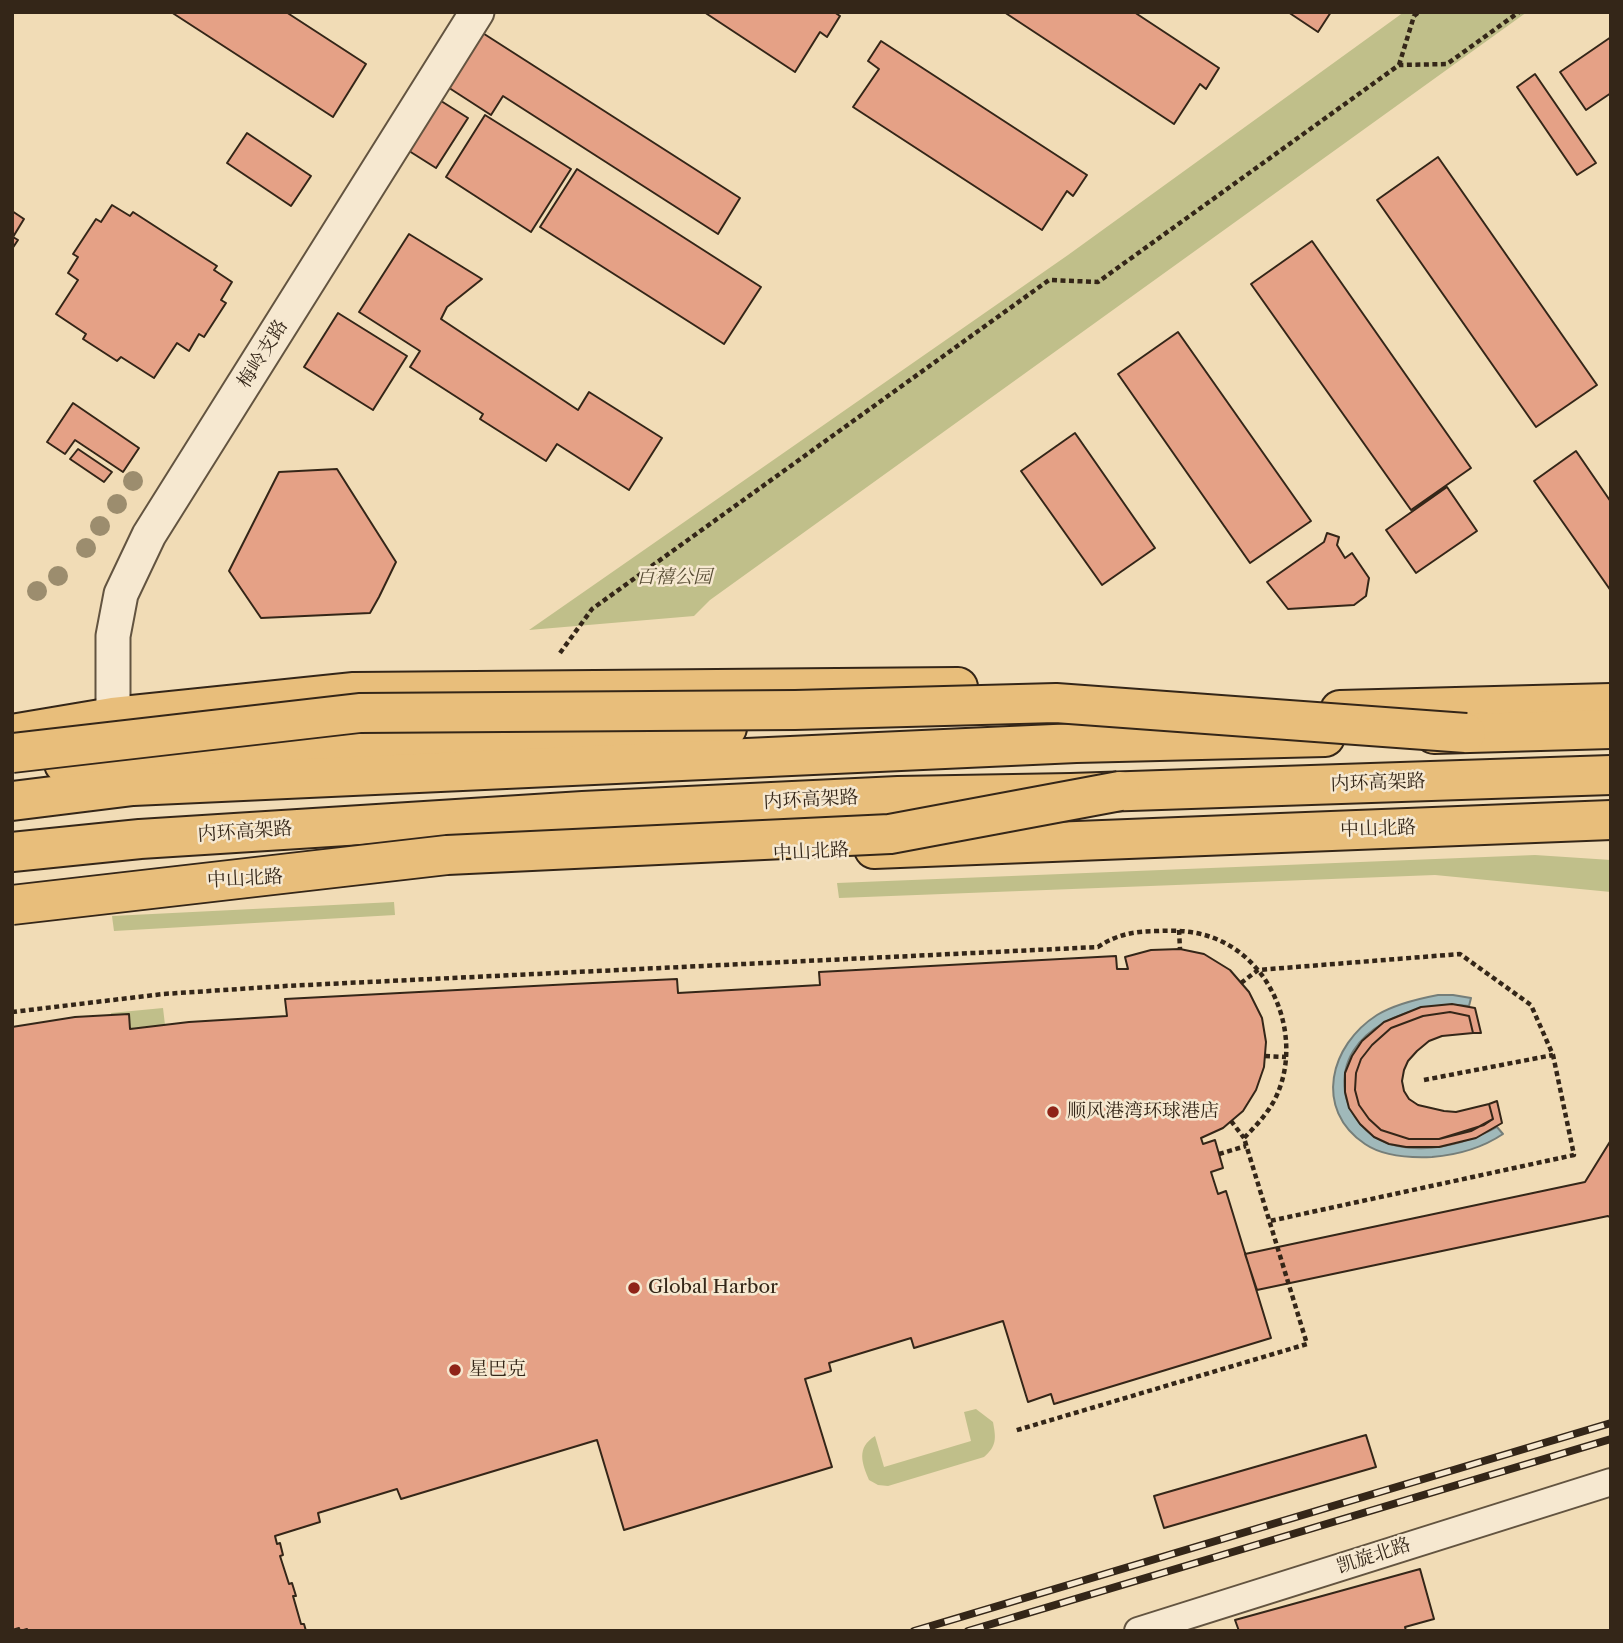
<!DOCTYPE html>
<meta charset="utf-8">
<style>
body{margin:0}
#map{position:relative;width:1623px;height:1643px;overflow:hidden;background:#f1dcb6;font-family:"Libre Caslon Text",serif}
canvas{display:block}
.frame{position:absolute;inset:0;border:14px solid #342618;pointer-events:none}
</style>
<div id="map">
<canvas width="1623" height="1643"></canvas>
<div class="frame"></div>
</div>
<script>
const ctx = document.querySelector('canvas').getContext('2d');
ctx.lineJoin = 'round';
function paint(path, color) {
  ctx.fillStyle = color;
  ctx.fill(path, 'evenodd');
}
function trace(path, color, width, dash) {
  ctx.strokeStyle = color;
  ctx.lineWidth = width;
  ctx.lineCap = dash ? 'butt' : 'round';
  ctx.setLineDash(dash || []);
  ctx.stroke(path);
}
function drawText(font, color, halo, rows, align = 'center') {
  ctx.font = font + ' "Libre Caslon Text","Noto Serif SC",serif';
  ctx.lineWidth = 5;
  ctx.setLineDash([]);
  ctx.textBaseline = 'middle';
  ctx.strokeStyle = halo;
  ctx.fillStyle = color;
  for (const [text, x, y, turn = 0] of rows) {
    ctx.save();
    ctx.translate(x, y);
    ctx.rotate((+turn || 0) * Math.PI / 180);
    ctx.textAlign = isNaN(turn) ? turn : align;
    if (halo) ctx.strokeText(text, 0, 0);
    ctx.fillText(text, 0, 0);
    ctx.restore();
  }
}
paint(new Path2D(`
 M1404,12H1527L710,600L694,616L529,630L1068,255Z
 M1535,855L1611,860V892L1435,875L839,898L837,883Z
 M394,902L395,915L114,931L112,916Z
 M163,1008L165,1025L121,1029L112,1024L111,1013Z
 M976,1409L993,1422C996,1438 997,1446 984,1457L888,1486L878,1485L869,1480C862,1463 856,1448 875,1436L884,1467L971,1441L964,1412Z`), '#c0bf8a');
const water = new Path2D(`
 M1438,995H1453L1471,998L1469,1006C1419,999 1336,1028 1345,1092C1346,1101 1350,1109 1355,1117C1385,1164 1456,1150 1497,1127L1503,1134C1482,1148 1457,1155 1432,1157C1410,1158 1384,1157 1365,1144C1313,1109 1330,1045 1377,1015C1395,1004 1417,999 1438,995Z`);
paint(water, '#a0b9ba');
trace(water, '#757e79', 2);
const building = new Path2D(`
 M171,12H286L366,64L333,117Z
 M704,12H834L840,16L827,37L820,32L795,72Z
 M1004,12H1134L1219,68L1206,89L1200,84L1174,124Z
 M1288,12H1331L1318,32Z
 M478,30L740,198L718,234L503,96L491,115L443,84Z
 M1611,37V93L1586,110L1560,72Z
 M881,41L1087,175L1073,196L1067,191L1042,230L853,107L879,69L868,61Z
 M1535,74L1596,163L1577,175L1517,87Z
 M430,94L468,118L436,168L398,144Z
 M485,115L571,169L531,232L446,177Z
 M247,133L311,176L291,206L227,163Z
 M1438,157L1597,385L1536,427L1377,200Z
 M577,169L761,287L724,344L540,227Z
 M112,205L130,216L133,212L184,245L217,266L214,270L232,282L221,300L226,303L204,337L199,334L189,351L177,343L154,378L121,357L117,361L83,339L86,334L56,314L78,280L68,273L78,257L73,254L96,219L101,222Z
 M12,211L24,219L13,237L18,240L12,249Z
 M409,234L482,279L447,307L441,319L578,410L589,392L662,438L629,490L557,444L546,461L480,419L483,414L410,367L420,351L359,312Z
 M1312,241L1471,468L1411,510L1251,284Z
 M338,313L407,356L373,410L304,367Z
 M1178,332L1311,521L1250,563L1118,374Z
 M73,403L139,448L123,472L75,440L65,454L47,442Z
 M1075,433L1155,548L1102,585L1021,471Z
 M78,449L112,472L104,482L70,459Z
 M1576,451L1611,502V591L1534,481Z
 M337,469L396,562L379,597L370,613L261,618L229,571L279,472Z
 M1447,487L1477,531L1416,573L1386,530Z
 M1327,533L1339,537L1337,545L1345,558L1352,553L1369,578L1366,596L1354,605L1288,609L1267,582L1324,542Z
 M1180,949L1204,954L1230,970L1249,992L1262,1018L1266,1042L1264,1067L1256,1090L1243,1111L1223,1128L1201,1138L1203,1144L1215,1140L1223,1168L1211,1172L1218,1194L1226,1191L1271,1338L1054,1404L1051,1394L1028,1402L1003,1321L914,1348L911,1338L829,1363L831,1371L805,1379L832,1467L624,1530L597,1440L401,1499L397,1489L318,1513L320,1522L275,1536L277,1544L280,1543L283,1555L280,1556L289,1584L292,1583L296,1596H293L301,1624H304L306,1631H27V1629L20,1631L19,1628L12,1630V1027L75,1017L129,1014L130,1029L189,1022L287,1016L285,999L572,984L677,979L678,993L820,985L819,972L1116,956L1117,969H1128L1125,957L1151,950Z
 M1452,1004L1475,1008L1481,1033H1473L1469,1016L1450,1012L1423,1016L1391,1028L1372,1045L1361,1059L1356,1073L1355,1090L1359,1105L1369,1119L1381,1130L1409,1139H1439L1484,1125L1493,1119L1489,1104L1497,1101L1502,1123L1476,1138L1439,1147H1406L1389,1144L1374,1137L1360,1124L1349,1108L1345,1092V1073L1352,1056L1362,1041L1384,1022L1421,1007Z
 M1450,1012L1469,1016L1473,1033L1442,1036L1429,1041L1417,1051L1408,1061L1404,1070L1402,1081L1404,1091L1409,1099L1418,1105L1444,1111L1456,1112L1489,1104L1493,1119L1471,1131L1439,1139H1409L1381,1130L1369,1119L1359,1105L1355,1090L1356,1073L1361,1059L1372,1045L1391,1028L1423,1016Z
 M1611,1140V1218L1608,1216L1257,1290L1245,1254L1585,1182Z
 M1366,1435L1376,1467L1164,1528L1154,1496Z
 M1420,1569L1434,1619L1405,1627L1406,1631H1239L1235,1620Z`);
paint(building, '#e5a186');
trace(building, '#342618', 2);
const minor = new Path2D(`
 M1138,1631L1611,1482`);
const tertiary = new Path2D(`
 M113,717V636L121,594L149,535L477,12`);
const primary = new Path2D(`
 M1340,710L1611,703
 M12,734L113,717L354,692L958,687
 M64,764L525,735L727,728
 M874,849L1611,820`);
const trunk = new Path2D(`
 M1434,734L1611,729
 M12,801L133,786L1076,743L1325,737
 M12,852L140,839L583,811L898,796L1071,793L1611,775`);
trace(minor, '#635440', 30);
trace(tertiary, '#635440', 37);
trace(primary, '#342618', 42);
trace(trunk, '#342618', 42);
trace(new Path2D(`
 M1399,65L1414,16L1419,12
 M560,653L592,609L1049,280L1098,282L1399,65L1447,64L1519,12
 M1179,930L1180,949
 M1241,983L1258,970L1460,954L1531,1005L1553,1055L1574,1155L1270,1221
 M12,1012L163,994L285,986L1098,947C1117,934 1136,931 1158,931C1176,930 1194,931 1211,937C1275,959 1305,1042 1274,1101C1266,1115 1255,1127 1244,1138L1307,1344L1014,1431
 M1265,1056L1286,1057
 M1424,1080L1553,1055
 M1231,1121L1244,1138
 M1219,1154L1246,1146`), '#342618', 4.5, [5, 3.5]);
trace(minor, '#f6e8d0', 26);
trace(tertiary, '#f6e8d0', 33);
trace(primary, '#e8be7b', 38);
trace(trunk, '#e8be7b', 38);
const rail = new Path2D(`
 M914,1631L1611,1423
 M968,1631L1611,1439`);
trace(rail, '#342618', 8);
trace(rail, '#f6e8d0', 5, [16]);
const trunkBridge = new Path2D(`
 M12,753L359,713L795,710L1056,703L1466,733
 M12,905L447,855L890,834L1120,791`);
trace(trunkBridge, '#342618', 42, []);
trace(trunkBridge, '#e8be7b', 38);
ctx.fillStyle = '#9c8d6e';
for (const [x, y] of [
 [133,481],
 [117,504],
 [100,526],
 [86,548],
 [58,576],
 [37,591]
]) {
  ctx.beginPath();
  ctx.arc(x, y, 10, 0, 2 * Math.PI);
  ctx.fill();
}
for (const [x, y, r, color] of [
 [1053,1112,7,"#8f2418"],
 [634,1288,7,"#8f2418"],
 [455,1370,7,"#8f2418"]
]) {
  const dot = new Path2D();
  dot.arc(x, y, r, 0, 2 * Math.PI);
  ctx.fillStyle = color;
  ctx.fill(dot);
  trace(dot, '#f6e8d0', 2.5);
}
drawText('19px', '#342618', '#f6e8d0', [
 ["梅岭支路",263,354,-58],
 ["内环高架路",1378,783,-2],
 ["内环高架路",811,800,-3],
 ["中山北路",1378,829,-2],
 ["内环高架路",245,832,-4],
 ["中山北路",811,852,-3],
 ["中山北路",245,879,-3],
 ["凯旋北路",1374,1556,-18]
]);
drawText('italic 19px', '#574c34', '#f6e8d0', [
 ["百禧公园",674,578]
]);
drawText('19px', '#342618', '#f6e8d0', [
 ["顺风港湾环球港店",1067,1112],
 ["Global Harbor",648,1288],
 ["星巴克",469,1370]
], 'left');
</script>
